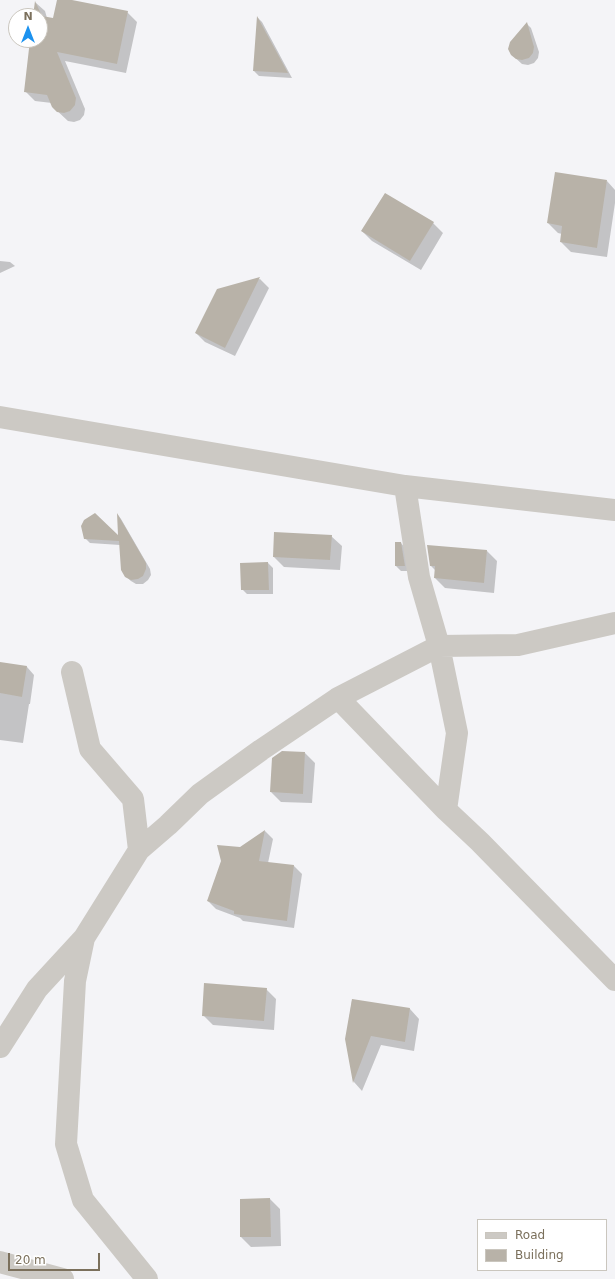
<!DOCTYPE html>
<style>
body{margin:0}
#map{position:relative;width:615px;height:1279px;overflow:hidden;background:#f4f4f7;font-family:"DejaVu Sans",sans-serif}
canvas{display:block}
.legend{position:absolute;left:477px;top:1219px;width:130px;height:52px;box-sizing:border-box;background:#fff;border:1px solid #cac6be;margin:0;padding:5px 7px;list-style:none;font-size:12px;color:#7b705c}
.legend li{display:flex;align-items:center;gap:8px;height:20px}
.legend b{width:20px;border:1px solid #cac6be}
.north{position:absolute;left:8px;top:8px;width:40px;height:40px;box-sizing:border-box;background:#fff;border:1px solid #cac6be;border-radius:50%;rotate:0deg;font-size:11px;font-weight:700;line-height:16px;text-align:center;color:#7b705c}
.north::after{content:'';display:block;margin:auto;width:14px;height:18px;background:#1c92ef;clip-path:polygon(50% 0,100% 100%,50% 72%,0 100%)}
.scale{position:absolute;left:8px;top:1253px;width:92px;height:18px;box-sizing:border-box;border:2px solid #7b705c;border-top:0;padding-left:5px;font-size:12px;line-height:14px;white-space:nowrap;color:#7b705c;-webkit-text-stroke:3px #fff;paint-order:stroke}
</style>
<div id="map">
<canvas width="615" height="1279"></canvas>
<ul class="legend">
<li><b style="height:5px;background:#ccc9c4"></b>Road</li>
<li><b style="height:11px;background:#b8b2a8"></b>Building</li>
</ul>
<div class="north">N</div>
<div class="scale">20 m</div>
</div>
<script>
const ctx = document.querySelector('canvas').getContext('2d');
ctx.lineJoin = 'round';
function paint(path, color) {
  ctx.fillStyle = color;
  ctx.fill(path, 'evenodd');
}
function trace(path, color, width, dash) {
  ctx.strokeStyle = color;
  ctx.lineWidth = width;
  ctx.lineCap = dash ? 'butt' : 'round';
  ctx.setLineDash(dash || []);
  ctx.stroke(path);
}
paint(new Path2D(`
 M58,0H67L127,12L137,22L126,73L65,61L85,109L84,115L80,120L74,122L68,121L53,107L52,103L35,101L25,91L31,40H40V16H34L36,3L45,11L47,18L54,19Z
 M258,18L262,22L292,78L259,76L254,71Z
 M527,24L531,28L539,52L538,58L534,63L528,65L522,64L511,54Z
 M607,181L615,190V203L607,257L571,252L561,242L562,234L558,233L548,223Z
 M385,194L433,223L443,233L421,270L372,241L362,231Z
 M0,261L10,262L15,266L0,273Z
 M260,279L269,288L235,356L205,342L196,333L218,290Z
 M118,515L121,519L150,569L151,575L148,580L143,584H136L131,581L125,576L120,545L90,543L85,538H120Z
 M331,536L342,546L340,570L284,567L274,557Z
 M396,543H401L406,549L409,571H401L396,566Z
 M428,546L487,551L497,561L494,593L445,588L435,578V570L431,566Z
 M268,563L273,568V594H247L242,589Z
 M0,663L27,667L34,675L30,704H29L23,743L0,740Z
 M305,753L315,763L312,803L281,802L271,792Z
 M265,831L273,839L268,863L294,866L302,874L294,928L243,921L240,918L216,909L208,901L241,848Z
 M266,989L276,999L274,1030L213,1025L203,1015Z
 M352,1000L410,1009L419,1019L414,1051L381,1045L362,1091L354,1082L346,1039Z
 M270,1199L280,1209L281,1246L251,1247L241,1237Z`), '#0003');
paint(new Path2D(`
 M57,0H72L128,11L117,64L57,52L76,98L75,105L70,111L64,113L57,112L52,107L47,95L24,92L30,40H40V16H33L35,1L42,16L53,18Z
 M257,16L288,73L253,71Z
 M527,22L534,47L533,53L529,58L522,60L516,59L511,55L508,49L510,42Z
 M555,172L607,180L597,248L560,242L562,226L547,223Z
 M385,193L434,222L410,261L361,231Z
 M260,277L225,348L195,333L217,289Z
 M95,513L118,535L117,513L146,563V569L143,576L138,579L131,580L125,577L121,570L119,541L84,539L81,526L84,520Z
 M274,532L332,535L330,560L273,557Z
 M395,542H401L405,566H395Z
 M427,545L487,550L484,583L434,578L435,566H430Z
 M268,562L269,590H241L240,563Z
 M0,662L27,666L22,697L0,693Z
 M282,751L305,752L303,794L270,792L272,758Z
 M265,830L259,861L294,865L287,921L234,914V911L207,901L221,861L217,845L240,847Z
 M204,983L267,988L264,1021L202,1016Z
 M352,999L410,1008L405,1042L371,1036L353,1083L345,1039Z
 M270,1198L271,1237H240V1199Z`), '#b8b2a8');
trace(new Path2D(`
 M0,417L405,486L615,510
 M405,486L419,577L439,646L457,733L446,810L480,842L615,980
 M72,672L90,749L133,799L139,850
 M446,810L338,698L439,646L518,645L615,623
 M84,938L75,981L66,1144L83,1200L147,1279
 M0,1047L37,989L84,938L139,850L168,825L200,794L261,750L338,698
 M0,1262L63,1279`), '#ccc9c4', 22);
</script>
